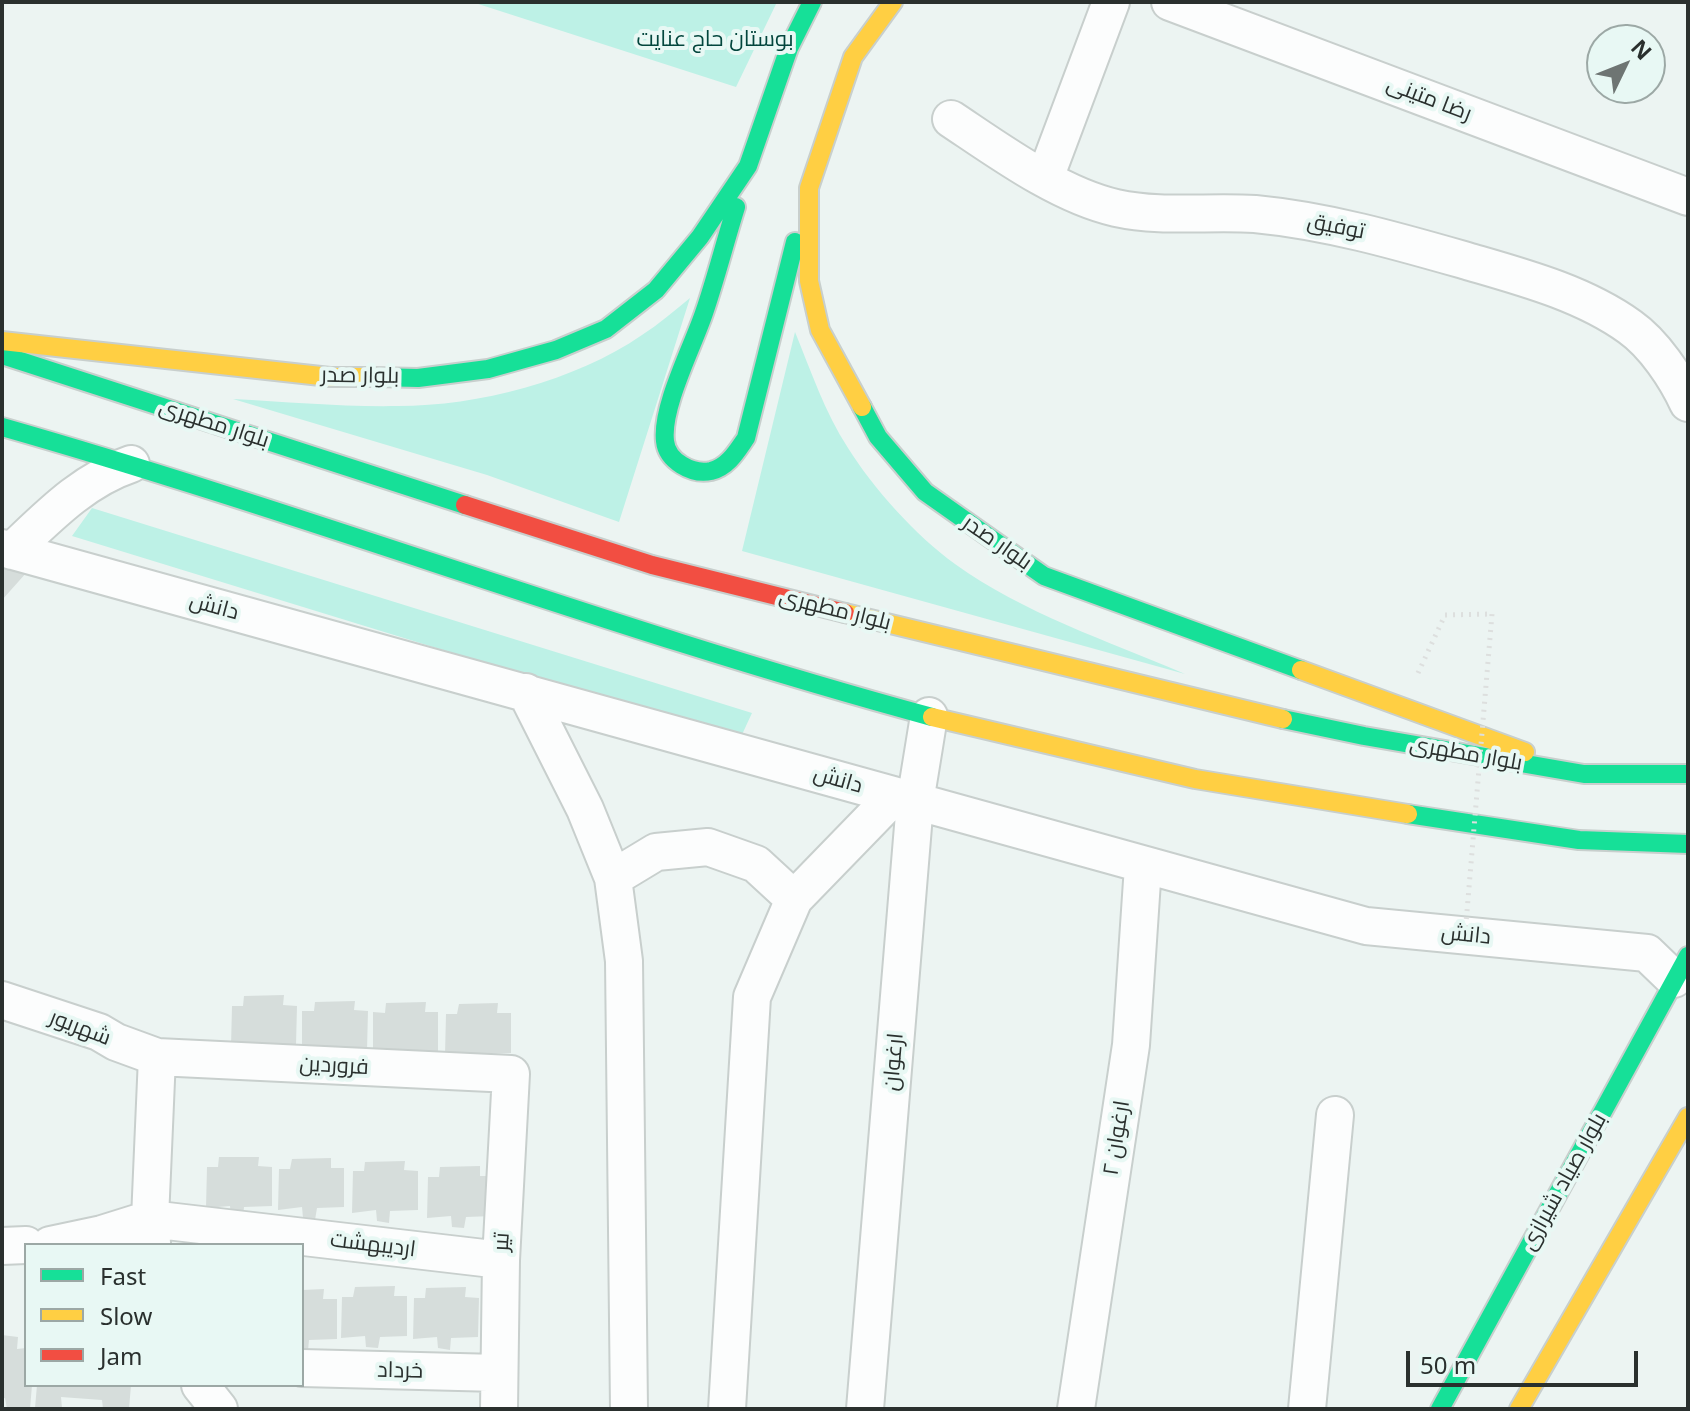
<!DOCTYPE html>
<meta charset="utf-8">
<style>
body{margin:0}
#map{position:relative;width:1690px;height:1411px;overflow:hidden;background:#ecf4f2;font-family:"Noto Sans",sans-serif}
canvas{display:block}
.frame{position:absolute;inset:0;border:4px solid #2a302e;pointer-events:none}
.legend{position:absolute;left:24px;top:1243px;width:280px;height:144px;box-sizing:border-box;background:#e8f8f4;border:2px solid #9ca8a5;margin:0;padding:10px 14px;list-style:none;font-size:24px;color:#2a302e}
.legend li{display:flex;align-items:center;gap:16px;height:40px}
.legend b{width:40px;border:2px solid #9ca8a5}
.north{position:absolute;left:1586px;top:24px;width:80px;height:80px;box-sizing:border-box;background:#e8f8f4;border:2px solid #9ca8a5;border-radius:50%;rotate:47deg;font-size:22px;font-weight:700;line-height:32px;text-align:center;color:#2a302e}
.north::after{content:'';display:block;margin:auto;width:28px;height:36px;background:#6e7573;clip-path:polygon(50% 0,100% 100%,50% 72%,0 100%)}
.scale{position:absolute;left:1406px;top:1351px;width:232px;height:36px;box-sizing:border-box;border:4px solid #2a302e;border-top:0;padding-left:10px;font-size:24px;line-height:28px;white-space:nowrap;color:#2a302e;-webkit-text-stroke:6px #e8f8f4;paint-order:stroke}
</style>
<div id="map">
<canvas width="1690" height="1411"></canvas>
<div class="frame"></div>
<ul class="legend">
<li><b style="height:10px;background:#16e098"></b>Fast</li>
<li><b style="height:10px;background:#ffcf43"></b>Slow</li>
<li><b style="height:10px;background:#f24e42"></b>Jam</li>
</ul>
<div class="north">N</div>
<div class="scale">50 m</div>
</div>
<script>
const ctx = document.querySelector('canvas').getContext('2d');
ctx.lineJoin = 'round';
function paint(path, color) {
  ctx.fillStyle = color;
  ctx.fill(path, 'evenodd');
}
function trace(path, color, width, dash) {
  ctx.strokeStyle = color;
  ctx.lineWidth = width;
  ctx.lineCap = dash ? 'butt' : 'round';
  ctx.setLineDash(dash || []);
  ctx.stroke(path);
}
function drawText(font, color, halo, rows, align = 'center') {
  ctx.font = font + ' "Noto Sans",Cairo,sans-serif';
  ctx.lineWidth = 8;
  ctx.setLineDash([]);
  ctx.textBaseline = 'middle';
  ctx.strokeStyle = halo;
  ctx.fillStyle = color;
  for (const [text, x, y, turn = 0] of rows) {
    ctx.save();
    ctx.translate(x, y);
    ctx.rotate((+turn || 0) * Math.PI / 180);
    ctx.textAlign = isNaN(turn) ? turn : align;
    if (halo) ctx.strokeText(text, 0, 0);
    ctx.fillText(text, 0, 0);
    ctx.restore();
  }
}
paint(new Path2D(`
 M472,2H777L736,87Z
 M690,298L619,522L487,475L233,399C288,402 343,407 398,406C478,406 575,381 642,335C659,324 674,311 690,298Z
 M795,332C811,371 825,413 848,448C873,488 916,536 955,564C1023,613 1108,641 1185,674L742,551Z
 M92,508L752,713L739,741L72,536Z`), '#bdf1e6');
paint(new Path2D(`
 M2,563L27,572L2,600Z
 M284,995L283,1005L297,1006L296,1045L231,1047L232,1006H243L244,996Z
 M355,1001L354,1010L368,1011L367,1050L302,1053V1011H314L315,1002Z
 M426,1002L425,1012H438V1052L373,1054V1012L385,1013L386,1003Z
 M498,1003L497,1013H511V1053L483,1054L482,1065L470,1064L469,1053L445,1055L446,1014H457L459,1004Z
 M219,1157H259L258,1166L272,1167V1206L244,1207L243,1218L231,1217L230,1206L206,1208L207,1167H218Z
 M331,1158V1168H344V1207L317,1208L315,1220L303,1218L302,1207L278,1210L279,1169H290L292,1159Z
 M405,1161L404,1170L418,1171V1210L390,1211L389,1223L377,1221L376,1210L352,1213L353,1171H364L365,1162Z
 M480,1166V1176H493V1216L466,1217L464,1228L452,1227L451,1216L427,1218L428,1177H439L440,1167Z
 M395,1286L394,1296H407V1336L380,1337L378,1348L366,1347L365,1336L341,1338L342,1297H353L355,1287Z
 M466,1287L465,1297L479,1298L478,1337L451,1338L450,1350L438,1348L437,1337L413,1339L414,1298H425L426,1288Z
 M324,1289L323,1299H337V1339L309,1340L308,1351H302V1290Z
 M2,1335L18,1337L17,1349L26,1348V1385H32L30,1409H7L5,1398L2,1399Z
 M37,1385H131L129,1409H103L102,1400L61,1397L62,1408H35Z`), '#d6dddb');
const street = new Path2D(`
 M1170,2L1688,197
 M951,119C999,151 1059,195 1116,208C1161,218 1209,211 1255,214C1328,221 1397,241 1467,261C1522,277 1583,293 1630,327C1654,344 1676,377 1688,403
 M1045,178L1111,2
 M2,548L1366,926L1647,953L1674,979
 M12,551C48,517 83,480 131,464
 M526,692L585,809L613,878L624,961L629,1409
 M613,878L656,852L708,847L756,864L794,899
 M2,1000L99,1032L116,1042L157,1057L511,1074L501,1260L499,1409
 M152,1243L150,1219L157,1057
 M50,1245L102,1234L150,1219L501,1260
 M2,1246L26,1245
 M302,1368L498,1373
 M200,1385L219,1409
 M727,1409L752,997L794,899L894,796
 M865,1409L915,802L929,716
 M1076,1409L1131,1045L1143,866
 M1307,1409L1335,1115`);
const fast = new Path2D(`
 M736,207C725,242 716,278 704,313C693,346 661,407 665,441C667,461 692,475 711,471C728,467 737,451 746,438L795,242
 M2,355L465,505
 M374,377L418,378L488,369L556,350L606,329L656,290L700,237L748,166L789,48L812,2
 M862,407L878,437L925,492L1044,576L1301,670
 M2,427C314,516 618,632 932,717
 M1283,719L1364,736L1584,774H1688
 M1408,814L1579,840L1688,844
 M1440,1409L1688,956`);
const slow = new Path2D(`
 M2,341L330,377H374
 M862,407L820,330L809,281V188L853,57L893,2
 M845,613L1283,719
 M1301,670L1525,752
 M932,717L1195,779L1408,814
 M1519,1409L1688,1117`);
const jam = new Path2D(`
 M465,505L652,565L845,613`);
trace(street, '#c8cfcd', 40);
trace(fast, '#c8cfcd', 22);
trace(slow, '#c8cfcd', 22);
trace(jam, '#c8cfcd', 22);
trace(new Path2D(`
 M1418,673L1445,615L1492,614`), '#dddfde', 5, [2, 6]);
trace(street, '#fcfdfd', 36);
trace(fast, '#16e098', 18);
trace(slow, '#ffcf43', 18);
trace(jam, '#f24e42', 18);
trace(new Path2D(`
 M1465,935L1492,614`), '#dddfde', 5, [2, 6]);
drawText('22px', '#03463d', '#e8f8f4', [
 ["بوستان حاج عنایت",715,40]
]);
drawText('22px', '#2a302e', '#e8f8f4', [
 ["رضا متینی",1429,99,21],
 ["توفیق",1336,227,11],
 ["بلوار صدر",360,376,1],
 ["بلوار مطهری",214,424,18],
 ["بلوار صدر",997,543,35],
 ["دانش",214,607,15],
 ["بلوار مطهری",835,610,14],
 ["بلوار مطهری",1466,754,10],
 ["دانش",838,780,16],
 ["دانش",1466,935,6],
 ["شهریور",80,1028,21],
 ["ارغوان",894,1062,-85],
 ["فروردین",334,1066,3],
 ["ارغوان ۲",1117,1138,-81],
 ["بلوار صیاد شیرازی",1564,1182,-61],
 ["تیر",502,1242,-87],
 ["اردیبهشت",373,1245,7],
 ["خرداد",400,1371,1]
]);
</script>
